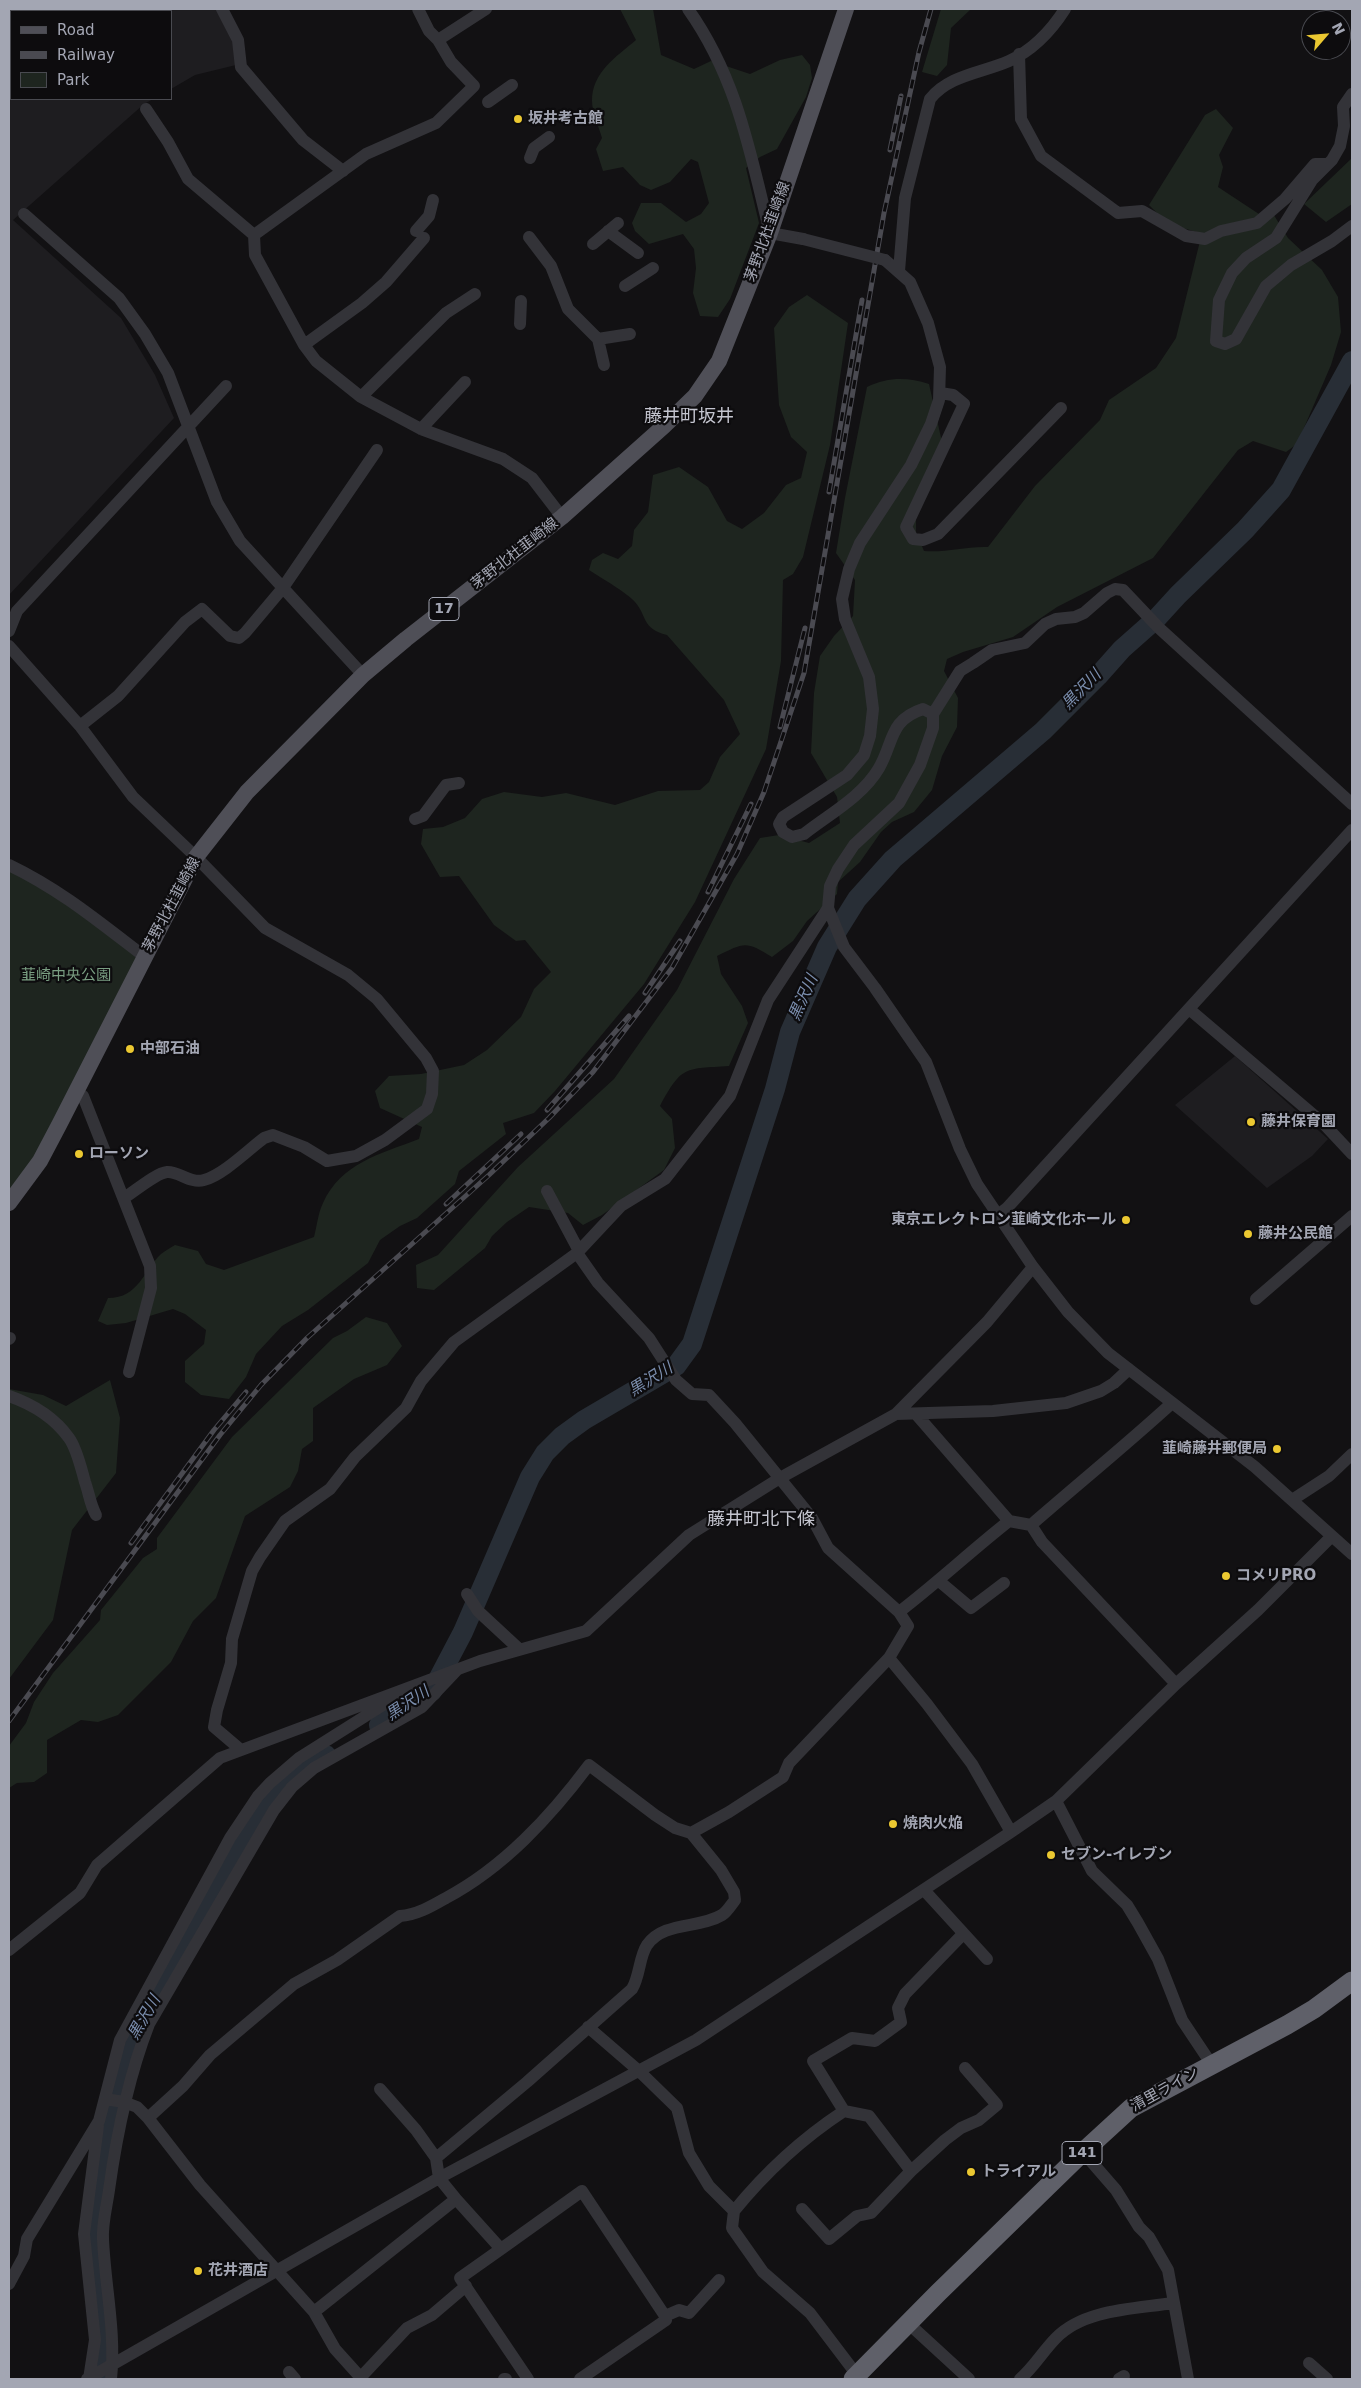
<!DOCTYPE html>
<meta charset="utf-8">
<style>
body{margin:0}
#map{position:relative;width:1361px;height:2388px;overflow:hidden;background:#121113;font-family:"DejaVu Sans",sans-serif}
canvas{display:block}
.frame{position:absolute;inset:0;border:10px solid #a3a6b3;pointer-events:none}
.legend{position:absolute;left:10px;top:10px;width:162px;height:90px;box-sizing:border-box;background:#0d0c0e;border:1px solid #494a50;margin:0;padding:6px 9px;list-style:none;font-size:15px;color:#a3a6b3}
.legend li{display:flex;align-items:center;gap:10px;height:25px}
.legend b{width:25px;border:1px solid #494a50}
.north{position:absolute;left:1301px;top:10px;width:50px;height:50px;box-sizing:border-box;background:#0d0c0e;border:1px solid #494a50;border-radius:50%;rotate:63deg;font-size:14px;font-weight:700;line-height:20px;text-align:center;color:#a3a6b3}
.north::after{content:'';display:block;margin:auto;width:18px;height:22px;background:#ebc831;clip-path:polygon(50% 0,100% 100%,50% 72%,0 100%)}
</style>
<div id="map">
<canvas width="1361" height="2388"></canvas>
<div class="frame"></div>
<ul class="legend">
<li><b style="height:6px;background:#4f4f57"></b>Road</li>
<li><b style="height:6px;background:#4a4a51"></b>Railway</li>
<li><b style="height:14px;background:#1e251f"></b>Park</li>
</ul>
<div class="north">N</div>
</div>
<script>
const ctx = document.querySelector('canvas').getContext('2d');
ctx.lineJoin = 'round';
function paint(path, color) {
  ctx.fillStyle = color;
  ctx.fill(path, 'evenodd');
}
function trace(path, color, width, dash) {
  ctx.strokeStyle = color;
  ctx.lineWidth = width;
  ctx.lineCap = dash ? 'butt' : 'round';
  ctx.setLineDash(dash || []);
  ctx.stroke(path);
}
function drawText(font, color, halo, rows, align = 'center') {
  ctx.font = font + ' "DejaVu Sans","Noto Sans JP",sans-serif';
  ctx.lineWidth = 4.5;
  ctx.setLineDash([]);
  ctx.textBaseline = 'middle';
  ctx.strokeStyle = halo;
  ctx.fillStyle = color;
  for (const [text, x, y, turn = 0] of rows) {
    ctx.save();
    ctx.translate(x, y);
    ctx.rotate((+turn || 0) * Math.PI / 180);
    ctx.textAlign = isNaN(turn) ? turn : align;
    if (halo) ctx.strokeText(text, 0, 0);
    ctx.fillText(text, 0, 0);
    ctx.restore();
  }
}
paint(new Path2D(`
 M9,9H217L234,42L236,65L195,75L171,89V11H11V99H153L144,104L13,220L121,318L155,375L174,418L9,595Z
 M1235,1056L1328,1139L1312,1156L1267,1188L1175,1105Z`), '#1e1d20');
paint(new Path2D(`
 M620,9H653L661,55L694,69L711,61L750,74L780,60L802,55L810,65L812,78L806,97L777,149L760,157L746,168L759,223L730,299L718,317L700,316L693,293L696,268L694,249L683,234L649,244L635,231L632,223L641,203H661L686,222L701,214L709,203L698,162L691,159L670,182L651,190L640,185L623,167L603,171L596,149L602,138C599,127 592,112 592,101C592,72 616,57 636,40Z
 M941,9H971L951,28L947,65L937,76L922,72Z
 M1216,109L1233,128L1219,155L1223,167L1218,187L1262,216L1272,212L1288,238L1322,270L1338,297L1341,332L1331,365L1297,444L1286,452L1253,441L1238,450L1153,558L1057,607L1013,637L963,652L947,659L944,671L958,698L957,727L942,756L932,790L914,812L892,822L881,832L860,862L838,882L837,894L807,921L793,941L772,957C745,940 744,943 717,956L721,974L742,1006L748,1023L729,1066C685,1069 682,1065 660,1106L672,1119L675,1148L664,1170L602,1215L583,1225L568,1213L529,1207L507,1222L492,1236L485,1248L434,1290L417,1288L416,1265L438,1255L518,1167L614,1079L677,990L734,879L760,838L779,835L809,843L840,823L837,797L811,753L814,693L820,656L834,636L853,616L855,580L836,553L845,498L867,387C888,377 907,377 929,384L944,451L916,519V532L924,551C945,553 966,546 988,547L1035,486L1100,420L1109,400L1156,368L1176,338L1200,241L1196,232L1167,223L1149,205L1205,115Z
 M1352,158V204L1326,222L1304,204Z
 M807,295L848,323L830,445L803,557L793,574L783,580L781,661L766,749L695,902L644,984L555,1091L534,1113L503,1123L506,1134L459,1171L455,1184L417,1218L400,1226L380,1240L368,1263L308,1310L282,1326L256,1354L246,1377L229,1399L201,1395L185,1382V1361L204,1344L206,1330L185,1314L173,1309L126,1323L107,1325L98,1321L108,1298C139,1298 143,1271 161,1254C165,1251 170,1248 175,1245L198,1251L206,1264L224,1270L314,1237C317,1226 318,1213 323,1203C341,1163 380,1154 419,1139L422,1127L380,1108L375,1091L389,1076L421,1074L464,1065L487,1050L521,1017L534,989L551,972L525,940L516,941L494,925L459,876L440,877L421,844L423,829L443,827L465,818L482,799L504,792L542,797L566,793L615,805L658,791L700,790L709,782L720,757L740,734L724,700L667,635C641,628 648,617 635,602C626,592 601,578 589,570L592,560L603,553L618,559L632,546L634,530L648,512L653,475L679,467L708,487L727,521L742,529L764,513L786,485L801,478L807,452L791,437L779,405L774,328L789,307Z
 M9,871L49,891L139,958L40,1154L9,1196Z
 M366,1317L387,1323L402,1346L387,1365L354,1379L313,1408V1441L302,1449L298,1471L290,1487L245,1516L216,1598L193,1621L171,1662L118,1715L98,1722L81,1720L47,1740V1773L34,1782L17,1783L9,1788V1746L26,1723L34,1702L53,1673L100,1620L101,1610L143,1558L157,1549V1538L232,1437L333,1338L347,1331Z
 M110,1380L120,1418L116,1473L72,1530L53,1620L9,1679V1389L43,1395L66,1406Z`), '#1e251f');
trace(new Path2D(`
 M379,1725L432,1691L463,1632L530,1477L545,1453L562,1436L584,1420L676,1366L692,1344L775,1089L790,1032L827,947L857,899L893,859L1043,731L1098,676L1122,649L1157,618L1178,595L1245,530L1281,490L1352,361
 M100,2379L104,2347L95,2248L98,2211L117,2089L129,2045L267,1804L287,1780L326,1755`), '#282e36', 20);
trace(new Path2D(`
 M222,9L238,40L241,67L303,140L343,171
 M418,9L429,31L438,40
 M688,9C737,78 750,152 770,233L803,239
 M1019,54L1021,119L1041,156L1118,213L1142,211L1186,236L1205,239L1221,231L1257,223L1285,199L1315,164H1326
 M1352,94L1343,107L1344,126L1340,146L1332,160L1312,180L1276,238L1246,258L1232,273L1219,300L1216,341L1225,344L1236,339L1266,286L1291,265L1332,241L1352,226
 M488,102L512,85
 M146,109L168,142L188,179L254,235L255,255L304,345L316,361L361,397L421,429L503,459L532,478L562,517
 M530,158L534,148L549,137
 M24,214L119,298L145,334L168,373L217,502L240,541L363,675
 M416,231L429,216L433,200
 M608,231L638,253
 M254,235L366,154L436,123L474,86L451,62L438,40L486,9
 M529,237L551,266L568,309L598,339L604,365
 M593,244L618,223
 M885,260L910,282L928,323L940,367L939,400L931,424L911,465L860,543L849,569L842,599L845,619L869,677L873,709L870,736L864,755L847,775L783,817L779,824L783,832L792,837L804,834C828,815 863,796 879,768C894,742 889,720 923,709L933,714V728L920,765L899,803L854,845L838,869L830,886L828,908L844,947L875,988L926,1062L960,1149L977,1184L1033,1267L1068,1312L1108,1353L1255,1467L1352,1554
 M899,271L905,198L930,99C949,75 982,73 1009,61C1033,50 1051,31 1065,9
 M625,286L653,268
 M520,324L521,301
 M598,339L630,334
 M304,345L362,303L386,282L424,238
 M940,393L953,395L964,404L906,527L913,539L923,540L938,534L1061,408
 M361,397L446,313L475,294
 M421,429L465,382
 M9,631L17,611L226,386
 M9,646L80,726L133,797L196,857L265,928L348,975L377,999L426,1058L433,1071L432,1094L427,1109L385,1140L356,1156L327,1161L304,1147L273,1135L264,1138C248,1150 223,1175 204,1180C190,1184 179,1171 167,1172C156,1173 134,1192 124,1198
 M933,714L960,671L973,663L992,650L1025,643L1045,624L1056,619L1075,617L1084,613L1107,593L1115,589L1123,590L1159,628L1352,804
 M80,726L118,696L185,622L202,609L230,636L239,638L245,633L282,589L377,450
 M415,819L423,816L446,785L459,783
 M9,865C61,890 99,922 145,957
 M1189,1009L1323,1123L1352,1154
 M76,1092L83,1096L150,1266L151,1288L129,1372
 M547,1191L579,1251
 M998,1215L1007,1208L1352,830
 M577,1253L598,1283L649,1338L676,1380L692,1394L709,1395L735,1423L812,1518L828,1548L899,1612L908,1626L889,1658L789,1763L783,1777L729,1812L691,1833
 M1256,1299L1352,1216
 M9,1339L10,1338
 M9,1396C32,1404 54,1417 69,1438C77,1449 81,1468 85,1482C89,1493 90,1504 96,1515
 M896,1414L987,1322L1033,1267
 M916,1414L1009,1521
 M1292,1500L1329,1476L1352,1454
 M1031,1525C1078,1484 1126,1445 1172,1403
 M939,1581L971,1608L1004,1583
 M467,1594L478,1611L519,1649
 M899,1612C937,1583 972,1550 1009,1521L1031,1525L1042,1542L1176,1684
 M889,1658L927,1704L972,1764L1011,1832
 M241,1750L214,1727L217,1710L231,1663L232,1639L252,1571L260,1557L285,1521L330,1489L355,1457L406,1408L421,1381L454,1342L577,1253L621,1206L665,1179L730,1096L768,1000L828,908
 M1056,1801L1092,1871L1127,1905L1138,1923L1158,1959L1182,2020L1212,2065
 M924,1890L987,1959
 M9,1950L80,1893L97,1865L220,1758L480,1661L586,1631L689,1535L780,1478L896,1414L993,1411L1066,1403L1101,1391L1114,1383L1129,1369
 M588,2027L639,2071L677,2108L689,2153L709,2186L734,2211L732,2228L763,2272L810,2313L857,2375
 M380,2089L416,2130L436,2158
 M105,2099L124,2102L137,2107L148,2118L200,2185L314,2312
 M844,2111L813,2061L852,2038L875,2041L901,2022L898,2008L905,1994L963,1934
 M148,2118L183,2086L210,2055L294,1984L337,1960L400,1916C417,1915 432,1906 446,1898C504,1867 550,1817 589,1765L655,1815L675,1828L691,1833L721,1870L734,1892L735,1900C731,1905 727,1912 722,1915C699,1929 664,1921 647,1945C639,1957 640,1976 632,1989L527,2082L436,2158L439,2178L456,2199L314,2312L335,2349L362,2379
 M1083,2152L1116,2190L1139,2227L1149,2237L1168,2270L1188,2379
 M456,2199L501,2249L460,2278L528,2379
 M802,2209L829,2239L857,2216L871,2213L911,2171L945,2140L961,2128L979,2120L997,2105L965,2068
 M734,2211C764,2174 803,2138 844,2111L869,2116L911,2171
 M501,2249L582,2191L665,2316
 M9,2284L24,2256L27,2239L99,2121L120,2040L230,1838L258,1796L270,1783L299,1758L394,1698
 M908,2323L969,2379
 M1309,2363L1327,2379
 M289,2372L295,2379
 M360,2378L407,2328L432,2315L466,2286
 M87,2379L439,2178L696,2040L1011,1832L1056,1801L1176,1684L1258,1610L1332,1536
 M89,2379L95,2340L84,2234L98,2126
 M111,2379C116,2332 105,2286 103,2239C102,2223 107,2205 109,2190C117,2132 128,2078 149,2024L274,1810L292,1787L314,1768L422,1707L457,1670
 M504,2379H506
 M580,2379L666,2320L665,2316L679,2310L689,2313L719,2280
 M1020,2379C1034,2367 1043,2351 1056,2338C1084,2309 1135,2309 1173,2303
 M1119,2379L1124,2376`), '#333338', 12);
trace(new Path2D(`
 M9,1203L40,1161L59,1125L196,857L247,792L363,675L406,639L562,517L664,426L695,396L719,361L770,233L846,9`), '#4f4f57', 16);
trace(new Path2D(`
 M853,2379L938,2293L1083,2152L1131,2108L1287,2025L1314,2009L1352,1981`), '#5f6069', 19);
const rail = new Path2D(`
 M890,150L901,96
 M829,492L862,300
 M780,727L805,628
 M708,892L751,804
 M645,993L680,941
 M547,1110L629,1016
 M446,1204L521,1134
 M131,1543L214,1430L246,1392
 M9,1721L220,1435L261,1385L307,1338L489,1175L549,1118L593,1072L672,968L737,854L764,792L804,673L884,213L919,52L931,9`);
trace(rail, '#4a4a51', 5);
trace(rail, '#0d0c0e', 3, [9]);
trace(new Path2D(`
 M803,239L885,260`), '#333338', 12);
for (const [x, y, r, color] of [
 [518,119,5,"#ebc831"],
 [130,1049,5,"#ebc831"],
 [1251,1122,5,"#ebc831"],
 [79,1154,5,"#ebc831"],
 [1126,1220,5,"#ebc831"],
 [1248,1234,5,"#ebc831"],
 [1277,1449,5,"#ebc831"],
 [1226,1576,5,"#ebc831"],
 [893,1824,5,"#ebc831"],
 [1051,1855,5,"#ebc831"],
 [971,2172,5,"#ebc831"],
 [198,2271,5,"#ebc831"]
]) {
  const dot = new Path2D();
  dot.arc(x, y, r, 0, 2 * Math.PI);
  ctx.fillStyle = color;
  ctx.fill(dot);
  trace(dot, '#0d0c0e', 2);
}
for (const [x, y, w] of [
 [444,609,30],
 [1082,2153,40]
]) {
  const box = new Path2D();
  box.roundRect(x - w / 2, y - 11.5, w, 23, 4);
  ctx.fillStyle = '#0d0c0e';
  ctx.fill(box);
  trace(box, '#a3a6b3', 1);
}
drawText('bold 14px', '#a3a6b3', null, [
 ["17",444,609],
 ["141",1082,2153]
]);
drawText('bold 15px', '#a3a6b3', '#0d0c0e', [
 ["坂井考古館",528,119],
 ["中部石油",140,1049],
 ["藤井保育園",1261,1122],
 ["ローソン",89,1154],
 ["東京エレクトロン韮崎文化ホール",1116,1220,"right"],
 ["藤井公民館",1258,1234],
 ["韮崎藤井郵便局",1267,1449,"right"],
 ["コメリPRO",1236,1576],
 ["焼肉火焔",903,1824],
 ["セブン-イレブン",1061,1855],
 ["トライアル",981,2172],
 ["花井酒店",208,2271]
], 'left');
drawText('15px', '#a3a6b3', '#0d0c0e', [
 ["茅野北杜韮崎線",768,232,-70],
 ["茅野北杜韮崎線",515,554,-38],
 ["茅野北杜韮崎線",172,905,-62],
 ["清里ライン",1165,2090,-29]
]);
drawText('15px', '#7a9e82', '#0d0c0e', [
 ["韮崎中央公園",66,976]
]);
drawText('italic 16px', '#7b8eae', '#0d0c0e', [
 ["黒沢川",1082,690,-46],
 ["黒沢川",804,998,-66],
 ["黒沢川",651,1380,-32],
 ["黒沢川",408,1704,-34],
 ["黒沢川",145,2018,-60]
]);
drawText('18px', '#c4c5cf', '#0d0c0e', [
 ["藤井町坂井",689,417],
 ["藤井町北下條",761,1520]
]);
</script>
